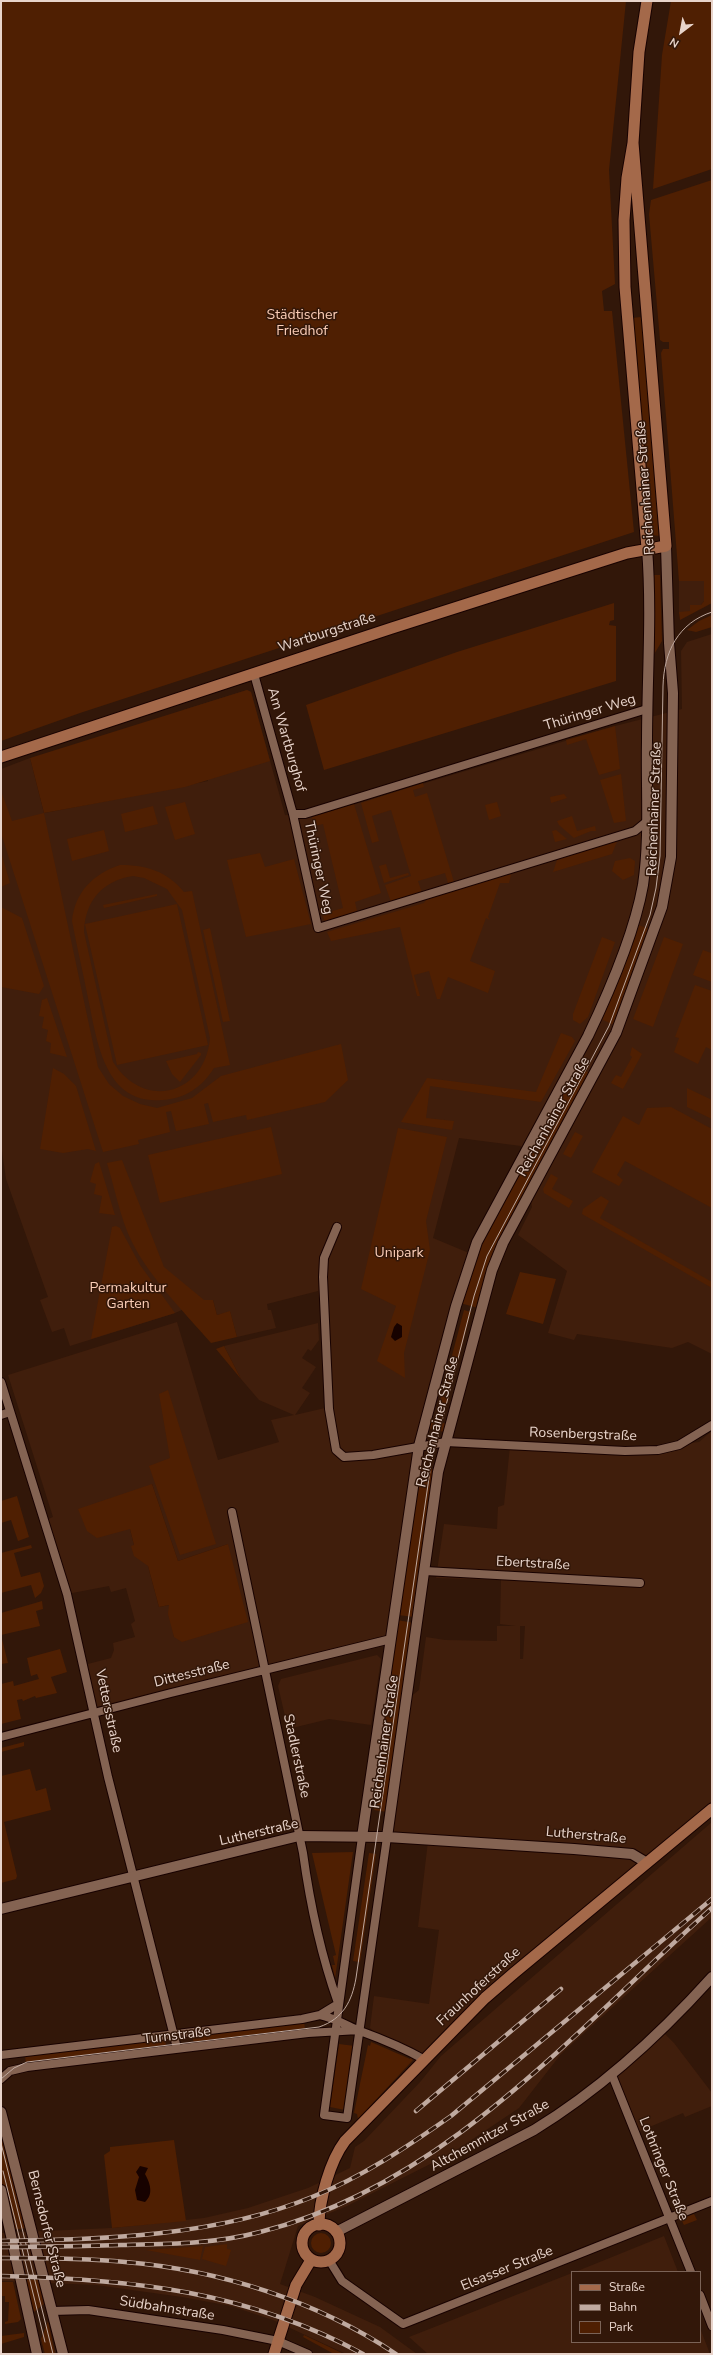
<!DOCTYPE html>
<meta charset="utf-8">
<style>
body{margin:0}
#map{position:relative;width:713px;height:2355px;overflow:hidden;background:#321709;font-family:"Nunito Sans",sans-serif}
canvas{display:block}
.frame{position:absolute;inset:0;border:2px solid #e8d4cb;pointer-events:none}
.legend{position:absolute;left:571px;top:2271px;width:130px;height:72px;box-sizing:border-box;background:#321709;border:1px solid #7b6357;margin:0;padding:5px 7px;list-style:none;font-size:12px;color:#e8d4cb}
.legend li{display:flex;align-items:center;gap:8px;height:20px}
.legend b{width:20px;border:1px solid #7b6357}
.north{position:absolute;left:661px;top:12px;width:40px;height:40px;-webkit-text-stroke:3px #321709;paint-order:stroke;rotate:212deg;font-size:11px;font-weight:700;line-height:16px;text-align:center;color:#e8d4cb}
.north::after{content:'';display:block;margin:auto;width:14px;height:18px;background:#e8d4cb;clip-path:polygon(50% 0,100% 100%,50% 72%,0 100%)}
</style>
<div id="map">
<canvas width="713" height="2355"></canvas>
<div class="frame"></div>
<ul class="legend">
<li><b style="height:5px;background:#a4694a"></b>Straße</li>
<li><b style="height:5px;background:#bfa99f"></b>Bahn</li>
<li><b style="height:11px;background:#4f1f02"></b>Park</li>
</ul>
<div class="north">N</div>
</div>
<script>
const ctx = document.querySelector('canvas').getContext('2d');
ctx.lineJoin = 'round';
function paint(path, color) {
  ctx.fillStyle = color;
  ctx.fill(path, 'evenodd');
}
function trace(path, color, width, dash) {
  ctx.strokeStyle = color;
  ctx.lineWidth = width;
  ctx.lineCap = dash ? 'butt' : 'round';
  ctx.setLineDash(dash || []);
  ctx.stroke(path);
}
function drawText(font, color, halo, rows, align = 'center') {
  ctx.font = font + ' "Nunito Sans",sans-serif';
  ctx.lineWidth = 3;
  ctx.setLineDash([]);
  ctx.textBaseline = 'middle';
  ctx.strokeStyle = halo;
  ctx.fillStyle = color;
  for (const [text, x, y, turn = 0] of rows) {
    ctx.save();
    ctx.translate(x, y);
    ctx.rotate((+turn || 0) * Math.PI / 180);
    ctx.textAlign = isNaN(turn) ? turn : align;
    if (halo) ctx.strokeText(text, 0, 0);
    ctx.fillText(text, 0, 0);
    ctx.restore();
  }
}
paint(new Path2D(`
 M679,581H704V601L701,605L689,613L679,614Z
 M712,634V1354L688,1342L672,1348L577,1334L574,1340L548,1333L567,1271L518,1235L532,1207L521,1146L459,1138L433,1238L469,1253L442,1349L385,1640L95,1713L84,1665L111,1658L114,1650L113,1643L135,1637L131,1624L135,1621L126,1588L111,1592L109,1586L67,1594L44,1521L53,1517L8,1375L177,1322L218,1460L279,1442L271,1420L294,1415L259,1400L241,1379L224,1346L318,1323L319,1340L311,1351L308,1349L302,1358L316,1367L302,1388L310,1393L295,1415L325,1408L323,1322L318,1291L267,1304L268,1310H271L276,1328L237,1337L230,1312L217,1315L213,1300H204L175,1313L70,1346L64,1328L52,1332L40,1300L48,1297L6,1179L1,1144V769L30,758L44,813L208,781L183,710L247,690L251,692L285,815L312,817L615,726L682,709L681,651L687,642ZM152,1484L178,1561L228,1544L174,1637L169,1605L159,1607L148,1566L134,1545L130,1529Z
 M712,1431V1809L575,1921L425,2060L381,2038L370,2028L374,1996L429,2004L439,1930L418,1927L428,1841L387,1837L409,1698L419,1690L426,1637L445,1640L497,1641V1626H516L500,1624L501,1580L436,1578L444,1524L497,1529L498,1507L504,1505L510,1446L625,1451L699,1442ZM520,1626H525L523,1659H520Z
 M377,1655L381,1659L371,1725L329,1719L288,1729L278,1686L281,1679Z
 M712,1822V1917L561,2054L519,2108L452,2153L347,2206L298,2226L280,2284L315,2297L380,2327L417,2354H346L273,2320L231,2306L182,2297L96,2285L1,2281V2233L112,2228L204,2218L248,2208L308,2188L350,2168L355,2147L364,2141L421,2081L441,2056Z
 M662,2031L674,2043L712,2093V2106L685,2117L683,2113L635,2133L612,2075Z
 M664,2236L678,2272H575Z
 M572,2273V2342H700V2328L710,2354H428L409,2337Z`), '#401e0c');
paint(new Path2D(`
 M1,1H626L609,170L615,284L602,291L604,311H612L634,532L80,713L1,741Z
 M671,1H712V169L653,189L662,55Z
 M712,180V603L680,620L679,612L690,611V605H701L704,601V581H679L661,353L663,349H669V342H663L660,340L649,214L651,200Z
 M640,317L643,319L660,536L651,535L633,318Z
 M652,575H660L662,641L653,656Z
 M614,603V620L610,621L609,625L616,626V681L324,770L306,705L457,652Z
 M712,615V627L696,632L687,630L699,621Z
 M247,690L251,692L270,761L185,787L44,813L98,1067L109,1084L123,1096L140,1104L157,1108L192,1098L221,1076L341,1044L348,1080L325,1102L247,1120L246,1115L213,1122L208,1103L204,1104L209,1124L176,1131L171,1111L166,1112L170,1132L138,1140L139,1144L103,1152L1,833V791L12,821L44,813L30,758Z
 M615,726L620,769L599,775L586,739L567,745L566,740Z
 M621,774L626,821L614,823L600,780Z
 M423,783L424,787L413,790L415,797L427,793L454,882L448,883L445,873L418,881L422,893L391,902L385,885L411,876L391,810L372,816L379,841L372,843L361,803Z
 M564,794L567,798L551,803L550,797Z
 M185,802L195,834L175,840L165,807Z
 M497,802L501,816L489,820L485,805Z
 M354,804L381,893L355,902L357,911L325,922L322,914L343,908L323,824L314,826L312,817Z
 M153,806L158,824L125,832L121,814Z
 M572,816L577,831L595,826L596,831H591L574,838L559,825L557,821Z
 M104,830L109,851L72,861L67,839Z
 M556,830L567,839L555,842L552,831Z
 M618,839L612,854L553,872L558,857Z
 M1,852L10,883L1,887Z
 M260,853L265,867L294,859L311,924L246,937L227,860Z
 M630,858L635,861L634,875L623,880L612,871L615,861Z
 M386,864L390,878L408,873L409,875L384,883L379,866Z
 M120,865C146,865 167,871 184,892L192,891L230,1065L214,1068C202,1087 185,1099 162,1100C104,1105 97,1040 88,998C83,973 77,947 72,921C75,892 93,874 120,865ZM133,876L144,878L167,889L182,910L210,1038C205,1095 144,1111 113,1062L84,932C85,901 102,881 133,876Z
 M509,873L511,875L509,883H500L488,917L490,920L486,918L470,961L495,971L488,993L448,977L440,999H437L429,971L414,975L420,996H417L400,927L331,941L327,932L424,903L427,899Z
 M157,894V896L104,908L103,905Z
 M177,904L208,1045L117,1065L85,924Z
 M1,907L22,918L44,986L39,994L1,987Z
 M636,924L652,930L616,1026L601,1019Z
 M210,928L230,1021L223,1022L203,930Z
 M602,937L615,942L588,1017L580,1024L573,1020V1014Z
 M664,937L683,944L653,1027L633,1019Z
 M703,950L711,953L712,951V982L693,975Z
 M695,985L712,991V1050L706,1047L698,1064L674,1052L679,1038L675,1037Z
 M47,998L67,1057L50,1053L51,1043L46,1041L48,1030L42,1028L44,1017L39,1016L42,1000Z
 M561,1033L572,1037L575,1041L541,1102L430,1086L426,1118L454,1121L452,1130L401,1122L427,1078L536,1092Z
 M632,1047L642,1054L623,1089L611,1083L616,1075L621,1077L632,1057L630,1055Z
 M198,1052L201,1053V1055L180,1082L172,1074L166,1061L197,1054Z
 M576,1066L591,1074L553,1143L478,1308L460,1303L483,1239Z
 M53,1068L64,1074L76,1086L96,1151L88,1149L63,1153L40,1149Z
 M687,1088L712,1100V1119L687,1107Z
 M671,1107L712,1129V1208L625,1161L617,1175L623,1180L619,1186L592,1172L623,1116L639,1125L647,1108Z
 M271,1127L282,1174L160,1203L148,1155Z
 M398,1128L447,1137L426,1221L430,1250L404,1353L405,1378L377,1361L396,1306L361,1289Z
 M575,1132L583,1136L571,1158L563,1154Z
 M122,1160L164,1267L204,1300H213L217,1315L230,1311L237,1337L211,1343C186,1314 149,1277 132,1242C120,1218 115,1189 107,1163Z
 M99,1162L115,1215L99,1213L102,1196L94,1194L96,1184L90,1182L95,1164Z
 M551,1174L558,1178L552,1189L573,1201L569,1208L544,1193L543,1189Z
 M601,1196L609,1201L600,1218L712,1282V1288L582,1214L583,1209Z
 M116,1226L120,1228L140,1265L175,1313L91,1339L112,1227Z
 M520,1272L556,1279L543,1324L506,1314Z
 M464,1310L471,1312L443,1418L436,1416Z
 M224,1346L241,1379L216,1349Z
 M168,1390L216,1544L180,1555L149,1466L170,1458L159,1394Z
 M429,1420L447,1424L444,1432L428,1428Z
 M419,1467L435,1470L414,1617L398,1615Z
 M152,1484L178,1561L228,1544L248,1622L182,1642L174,1637L168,1614L169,1605L159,1607L148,1566L134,1556L131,1546L134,1545L130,1529L97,1538L87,1531L78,1509Z
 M17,1496L29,1537L18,1541L11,1520L1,1523V1501Z
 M31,1545L32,1548L14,1553L21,1577L40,1572L44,1586L41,1593L35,1598L31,1585L1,1593V1553Z
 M42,1601L43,1609L36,1611L40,1626L1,1635L8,1663L1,1664V1613Z
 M397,1620L414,1623L387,1812L374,1810L381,1761L380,1741Z
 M60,1649L67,1672L51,1677L57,1693L36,1698L35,1696L23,1701L22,1699L17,1700L21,1719L1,1724V1684L13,1681L14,1686L39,1679L37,1674L31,1676L27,1658Z
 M24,1742V1746L1,1752V1748Z
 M30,1769L36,1791L46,1788L51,1810L4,1822L17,1876L16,1879L1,1883V1776Z
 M353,1852L335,1979L332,1965H335L333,1956L336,1955L312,1853Z
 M369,1853L376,1854L360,1962L353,1961Z
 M304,2020L305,2030L194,2044L192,2034Z
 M165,2038L166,2047L26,2065L25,2055Z
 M371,2042L410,2059L411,2057L413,2060L358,2119L357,2114L354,2113L368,2045L370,2046Z
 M339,2044L355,2046L345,2110L330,2107Z
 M1,2128L25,2228L12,2230L1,2180Z
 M174,2140L186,2221L112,2228L104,2155L110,2151V2147Z
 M694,2214L697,2220L684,2225L681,2219Z
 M311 2243a10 10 0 1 1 20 0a10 10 0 1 1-20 0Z
 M227,2244V2249L231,2250L226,2266L202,2259L205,2247Z
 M203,2246L200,2260L146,2250Z
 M25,2280H38L44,2304L34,2312Z
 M1,2282H13L21,2319L18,2322L5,2324V2322L8,2321L9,2302H5V2296H1Z
 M48,2321L55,2354H45L41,2339Z
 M24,2333V2337L1,2344V2336Z
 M304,2335L344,2354H334L303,2337Z`), '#4f1f02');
paint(new Path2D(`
 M397,1323L402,1326V1337L395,1341L391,1337L394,1327Z
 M140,2166L148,2168L145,2174C150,2183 154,2194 145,2202L137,2200L135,2190L139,2177L136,2172Z`), '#170200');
const minor = new Path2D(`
 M254,674L293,814L318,928L635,831L646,822
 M293,814H305L647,709
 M337,1227L324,1258L323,1277L329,1409L336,1450L344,1457L373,1455L446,1442L625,1451L658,1450L679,1445L712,1425
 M1,1382L67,1594L108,1777L177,2048
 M1,1415L10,1412
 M232,1512L303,1853C310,1904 321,1955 338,2003
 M425,1571L640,1583
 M1,1737L171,1693L391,1639
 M362,1837L324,2115L347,2118L387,1837
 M320,2015C334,2018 346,2025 360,2031C382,2039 404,2048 425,2060
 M1,2055L302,2019L320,2015L338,2004
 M612,2075L691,2272
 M1,2079L10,2071L27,2067L308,2033L359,2030
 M329,2260L342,2281L403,2324L712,2201
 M700,2295L712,2326
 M52,2311L88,2310L223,2330L278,2341L308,2354`);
const tertiary = new Path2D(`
 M362,1837L419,1446L456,1306L477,1242L588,1036C610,990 634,935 643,885C650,838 646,789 647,742C647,677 652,613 647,548
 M387,1837L438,1472L492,1270L503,1243L616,1033L662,907L671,857L673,693L669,643L666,546
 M1,1909L299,1836L387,1837L574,1849L632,1854L647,1863
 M1,2112L63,2354
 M1,2190L37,2354
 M336,2232L534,2130C601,2089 659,2036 712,1977`);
const secondary = new Path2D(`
 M647,548L625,287L624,220L627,178L633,143L639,52L647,1
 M1,757L392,628L627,553L666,546L633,143
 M302 2243a19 19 0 1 1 38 0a19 19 0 1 1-38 0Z
 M319,2225C319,2200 330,2161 345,2141L485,1998L514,1973L712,1809
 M274,2354L296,2285L311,2260`);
trace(minor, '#180200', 10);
trace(tertiary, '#180200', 12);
trace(secondary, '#180200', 13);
trace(minor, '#846352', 8);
trace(tertiary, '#846352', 10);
trace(secondary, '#a4694a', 11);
trace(new Path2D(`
 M1,2079L14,2068L27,2062L319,2027C343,2019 352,2001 356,1978L431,1464L474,1296L487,1256L609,1026L650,915L656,888L660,856L663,686C664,652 678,623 712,612
 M1,2143L53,2354
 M3,2171L45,2342`), '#bfa99f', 1);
const rail = new Path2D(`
 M416,2111L561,1989
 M1,2241C105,2239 214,2237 312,2197C362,2177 407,2147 451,2116L712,1899
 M1,2247C41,2247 81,2246 121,2245C167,2244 215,2244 260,2232C446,2185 575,2030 712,1908
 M1,2258C42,2258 84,2258 125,2262C220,2270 317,2301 396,2354
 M1,2276C131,2279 247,2291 363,2354`);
trace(rail, '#bfa99f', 4.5);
trace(rail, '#321709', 3, [9]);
drawText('14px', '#fbcdb7', '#321709', [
 ["Städtischer",302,316],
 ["Friedhof",302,332],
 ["Unipark",399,1254],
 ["Permakultur",128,1289],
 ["Garten",128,1305]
]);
drawText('14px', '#e8d4cb', '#321709', [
 ["Reichenhainer Straße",646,488,-94],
 ["Wartburgstraße",327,633,-18],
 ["Thüringer Weg",590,713,-17],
 ["Am Wartburghof",286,740,74],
 ["Reichenhainer Straße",655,809,-88],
 ["Thüringer Weg",318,868,78],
 ["Reichenhainer Straße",554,1117,-61],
 ["Reichenhainer Straße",438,1422,-76],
 ["Rosenbergstraße",583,1435,2],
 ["Ebertstraße",533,1564,3],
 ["Dittesstraße",192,1674,-14],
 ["Vettersstraße",108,1711,78],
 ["Reichenhainer Straße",385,1742,-82],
 ["Stadlerstraße",296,1756,78],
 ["Lutherstraße",259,1833,-13],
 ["Lutherstraße",586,1836,5],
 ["Fraunhoferstraße",479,1987,-43],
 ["Turnstraße",177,2036,-7],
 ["Altchemnitzer Straße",490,2136,-29],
 ["Lothringer Straße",663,2169,68],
 ["Bernsdorfer Straße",46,2229,76],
 ["Elsasser Straße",507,2269,-22],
 ["Südbahnstraße",167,2309,9]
]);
</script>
